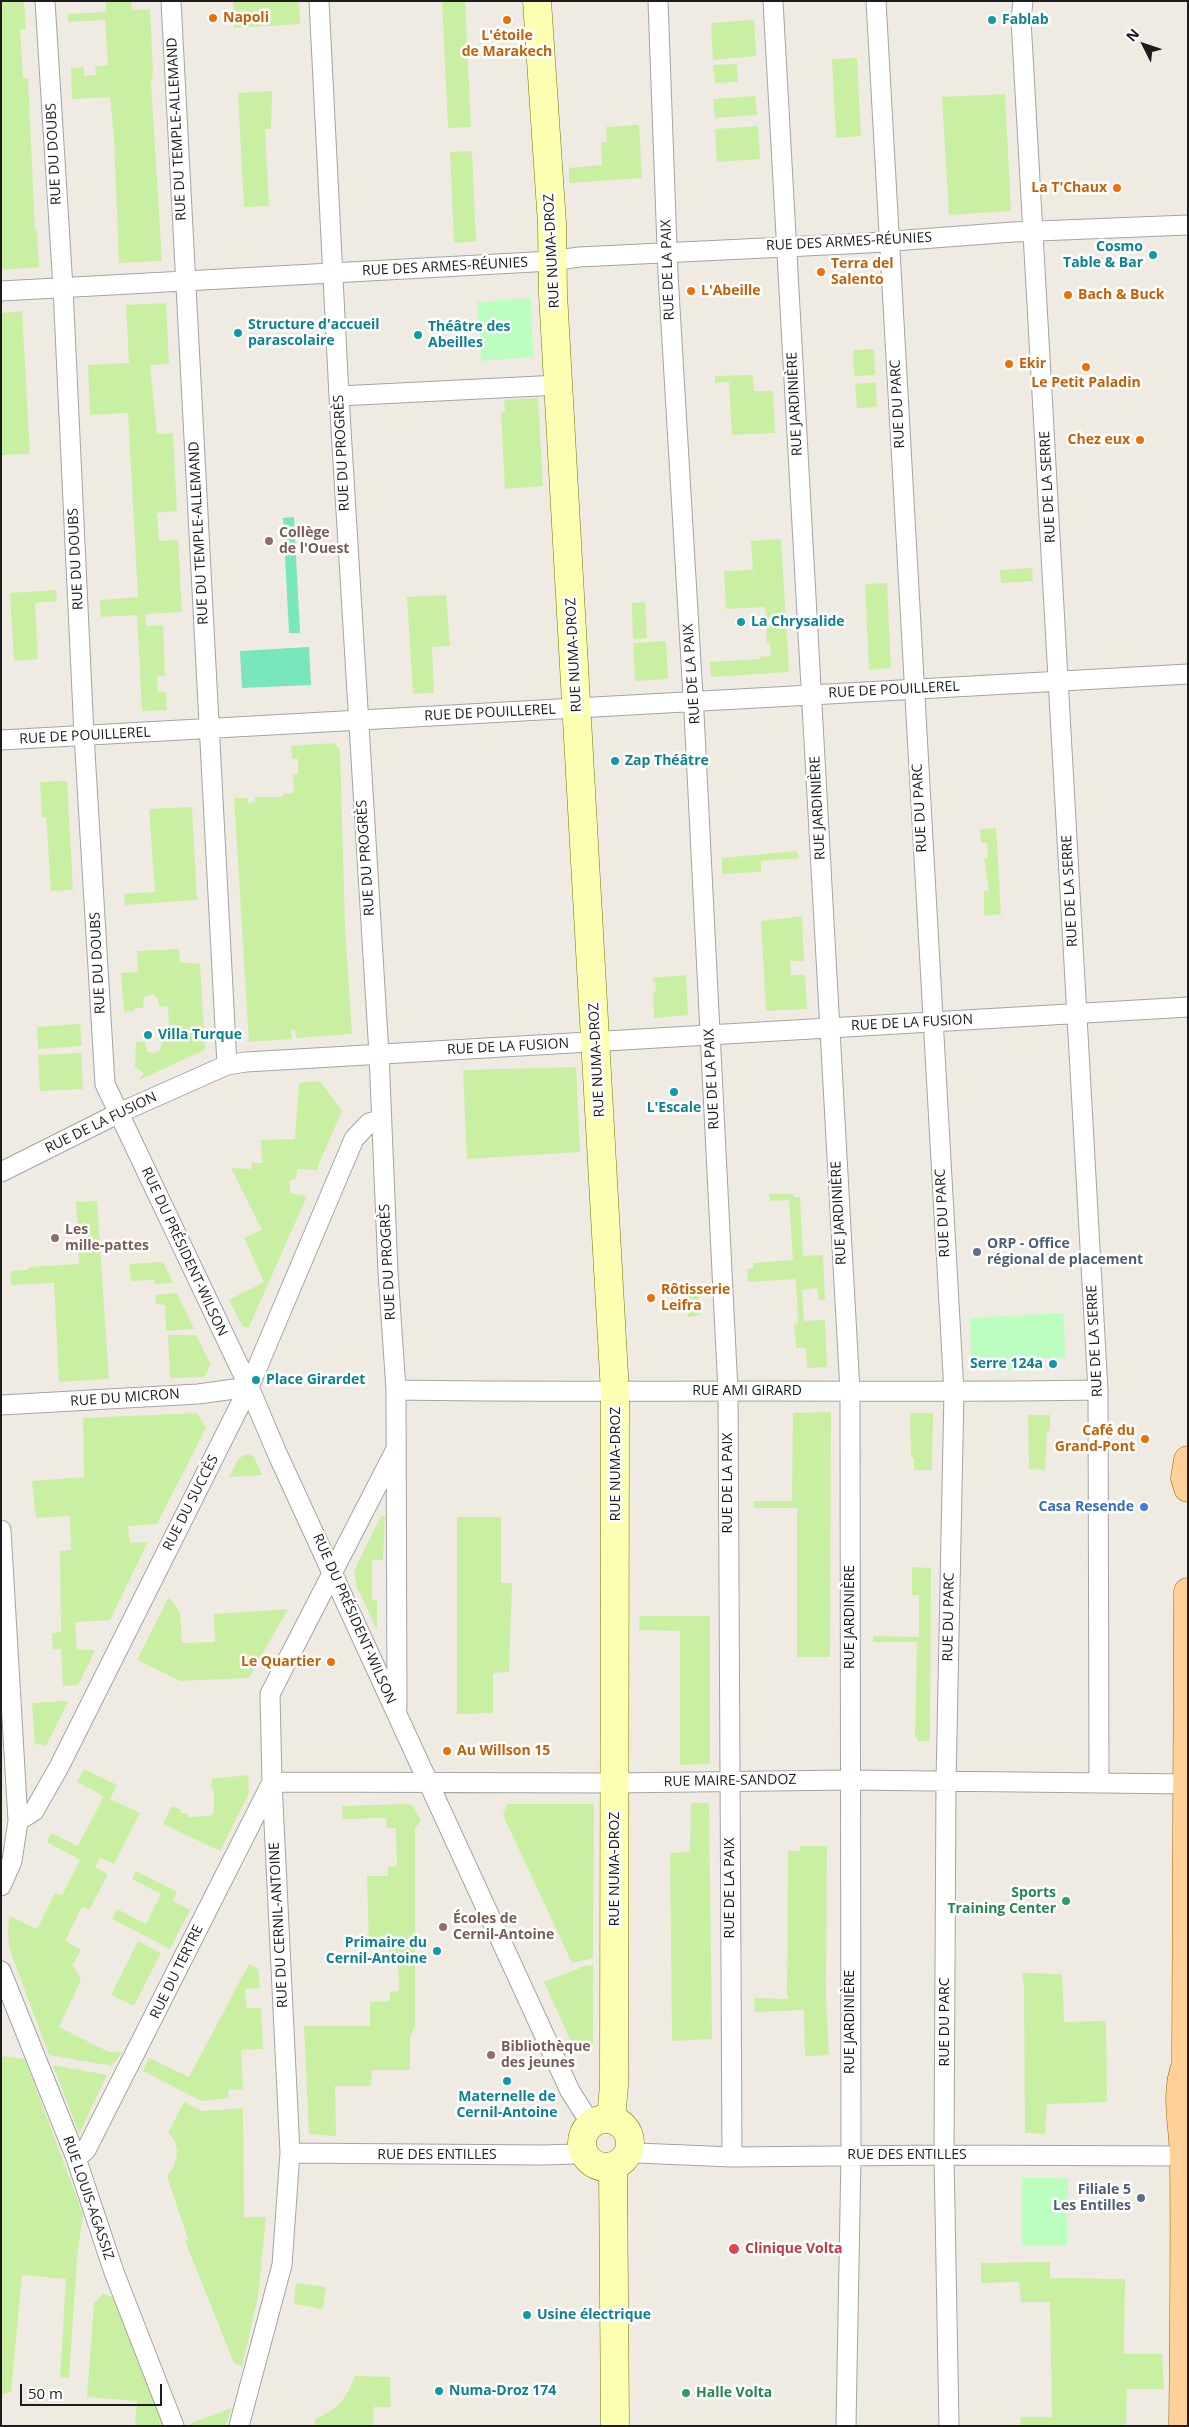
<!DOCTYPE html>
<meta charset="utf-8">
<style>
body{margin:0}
#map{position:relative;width:1189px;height:2427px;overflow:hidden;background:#f0ebe2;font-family:"Open Sans",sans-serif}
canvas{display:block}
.frame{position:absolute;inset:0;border:2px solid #1d1d1d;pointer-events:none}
.north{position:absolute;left:1119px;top:20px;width:50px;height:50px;-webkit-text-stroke:4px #fff;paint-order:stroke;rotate:311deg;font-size:14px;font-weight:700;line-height:20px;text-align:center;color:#1d1d1d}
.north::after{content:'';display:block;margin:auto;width:18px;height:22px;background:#1d1d1d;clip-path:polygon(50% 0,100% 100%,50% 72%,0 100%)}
.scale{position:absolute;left:20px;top:2384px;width:142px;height:22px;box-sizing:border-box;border:2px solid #1d1d1d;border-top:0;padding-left:6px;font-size:15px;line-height:18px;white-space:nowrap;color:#1d1d1d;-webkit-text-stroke:4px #fff;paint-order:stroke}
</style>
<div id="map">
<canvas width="1189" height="2427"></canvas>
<div class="frame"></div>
<div class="north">N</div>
<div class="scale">50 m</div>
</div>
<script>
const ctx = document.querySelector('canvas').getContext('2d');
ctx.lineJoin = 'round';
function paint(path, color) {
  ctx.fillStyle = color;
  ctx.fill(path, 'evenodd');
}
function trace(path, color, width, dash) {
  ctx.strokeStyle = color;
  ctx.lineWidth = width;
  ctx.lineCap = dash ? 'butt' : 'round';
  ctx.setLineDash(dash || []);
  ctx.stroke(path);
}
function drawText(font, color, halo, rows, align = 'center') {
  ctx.font = font + ' "Open Sans",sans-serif';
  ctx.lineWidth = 5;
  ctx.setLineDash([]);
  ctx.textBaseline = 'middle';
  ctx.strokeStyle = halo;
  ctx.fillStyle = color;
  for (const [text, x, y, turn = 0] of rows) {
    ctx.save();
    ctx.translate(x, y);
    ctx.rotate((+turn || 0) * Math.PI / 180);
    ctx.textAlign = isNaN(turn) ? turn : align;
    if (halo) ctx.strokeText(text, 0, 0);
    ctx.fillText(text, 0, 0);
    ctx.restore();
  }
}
paint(new Path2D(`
 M1,1H24L26,29L20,30L23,78H28L35,230L37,231L39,267L1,270Z
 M106,1H131L132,10L150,9L153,72L151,81L162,261L119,263L114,138L110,97L72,99L71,68L84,67V76L96,75L95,67L108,65L105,20L68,22V14L106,12Z
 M233,1H299L300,24L234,28Z
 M442,1H465L471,127L448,128Z
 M754,20L756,56L713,60L711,23Z
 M857,58L861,136L836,138L832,59Z
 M737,64L738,82L715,83L713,65Z
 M272,91L271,129H265L269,206L244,207L238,93Z
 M1005,94L1011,211L949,215L942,97Z
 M755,96L757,115L715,118L713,99Z
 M639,125L642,178L569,183V168L602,165L601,142H607L606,127Z
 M758,126L760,159L717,162L715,129Z
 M472,151L476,241L454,243L450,152Z
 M166,303L169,364L150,365L157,434L173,433L177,511L157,513L159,541L178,540L182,612L145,614L146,626L163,625L165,676H157L158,692H166L167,710L142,711L137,615L101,617L100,600L138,597L128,413L90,415L88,365L129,363L126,305Z
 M22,311L30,454L1,455V313Z
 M874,349L875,375L854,376L853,350Z
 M753,375L754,391H773L775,433L732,435L729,382L715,383V376Z
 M876,382L877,407L857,408L855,384Z
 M538,398L543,486L505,489L501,412L505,411L504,400Z
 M781,539L789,672L711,677L710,662L760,659V657L771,656L770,643H767L765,607L726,609L724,571L753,570L751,541Z
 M1032,568L1033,581L1001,583L1000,570Z
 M887,583L891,668L869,670L865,584Z
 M56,590L57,601L35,603L38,659L14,661L10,593Z
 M446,595L450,646L432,647L434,693L413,694L407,597Z
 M645,602L647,638L633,639L632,603Z
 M666,641L668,679L635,681L633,643Z
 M333,743L340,749L345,926L352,1034L296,1038L295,1030H291L292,1039L249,1042L234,798H247L248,803L255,802V797H283V794L294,793L293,775L298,774V759H292L291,746Z
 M67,781L73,890L51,891L46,817H42L40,782Z
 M192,807L197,900L125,905L124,894L155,892L149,809Z
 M996,828L1001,914L984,916V891H989L984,858H988L987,843H981L980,829Z
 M797,851L799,858L761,861V871L758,872L722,874V858Z
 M802,916L804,961H790L791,975H805L807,1009L766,1011L761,921Z
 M179,949L180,962L200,964L205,1050L139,1080L144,1073L135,1067L136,1042H145L147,1051L154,1054L160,1050L162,1041L170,1040L168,1007L159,1006L158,999L152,994L144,997L143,1008H134V1011L124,1012L121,973L138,972L137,951Z
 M686,975L688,1015L654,1018L653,994L656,991L655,983L652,978Z
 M80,1024L82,1046L38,1049L37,1027Z
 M81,1053L83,1089L40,1091L38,1055Z
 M576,1067L580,1152L467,1159L463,1070Z
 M320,1081L342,1111L318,1166V1170L297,1169L296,1179L290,1180V1193L307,1196L249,1327H243L229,1300L264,1282L244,1238L262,1230L231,1168L251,1169L252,1163H262L261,1140L295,1139L299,1083Z
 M769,1194H794V1197H800L803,1256L823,1255L825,1300H819L817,1288L802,1290L804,1321L825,1320L827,1367L807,1368L806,1348H796L794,1324L798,1323L796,1279L748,1282L747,1269L753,1268V1263L793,1260L789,1200L770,1201Z
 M97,1201L109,1379L59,1382L54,1283L11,1285L10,1271L28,1270L29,1267L79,1264L76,1202Z
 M163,1262L173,1283L155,1284L154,1280L131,1281L129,1264Z
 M699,1292L701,1315L688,1317L685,1294Z
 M177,1293L194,1329L166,1331L165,1305L156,1304L155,1295Z
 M196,1335L211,1365L204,1377L170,1378L168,1335Z
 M831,1412L830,1657H797V1508H754V1501H792L793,1413Z
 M197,1413L206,1428L157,1524L128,1526L130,1543L148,1542L110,1620L75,1622L77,1650H94V1653L78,1685L63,1686L61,1649H53L52,1633L61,1632L60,1551L71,1550L70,1516L36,1518L32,1481L84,1477L83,1418Z
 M910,1413H933L932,1470H914V1458L911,1457Z
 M1028,1415H1050V1431H1047L1045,1470L1029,1469Z
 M247,1454L254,1457L262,1475L229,1477L239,1458Z
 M381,1516H385L383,1560H372V1600H377V1630L357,1587L354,1571Z
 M457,1517H501V1583H512L509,1672L493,1673V1713L457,1714Z
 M912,1567L931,1568L930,1741H917V1737H915L917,1642H873V1636L919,1637V1595H912Z
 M169,1597L180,1612L182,1643L215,1642L214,1614L288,1609L249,1678L180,1681L137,1660Z
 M640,1616H710V1764L680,1765V1631L639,1630Z
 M63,1701L68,1702L46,1746L35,1744L32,1703Z
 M84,1769L117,1785L110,1799L140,1813L114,1864L100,1858L95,1867L108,1874L89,1910L82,1907L65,1941L81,1950L73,1965L81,1980L59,2027L109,2052H122L112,2066L49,2055L11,1953C8,1940 7,1929 10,1916L37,1929L55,1893L62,1895L80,1860L47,1842L51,1833L78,1846L104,1796L77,1782Z
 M248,1775L249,1793L220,1851L163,1824L172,1806L181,1810V1813H187L188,1817L211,1816L214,1813V1790L211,1787L212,1779Z
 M691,1803H709L712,2039L672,2041L670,1853L690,1852Z
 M407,1804L413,1806L421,1821L415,1828V2026L410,2037V2070H372L371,2086H335L336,2136L309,2134L304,2026H370V2002L390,2001V1992L399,1991L398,1953H389L388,1943L369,1944L367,1876H388V1867L397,1866L396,1828H387L386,1818L343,1819L342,1806Z
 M507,1804H594L593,1958L572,1963L503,1815Z
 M800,1846H827L826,1997L829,2055L805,2056L804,2010L755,2012L754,1998L789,1999L787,1996L788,1851H800Z
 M136,1871L177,1892L173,1901L190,1910L170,1949L112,1919L117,1909L146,1924L161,1894L132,1879Z
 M138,1941L161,1953L134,2006L111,1995Z
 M249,1964L258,1969L260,1988L245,1989L247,2008H261L263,2049L241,2050L243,2089L228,2090L229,2098L201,2101L143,2071L149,2058L189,2077Z
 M593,1965V2045L573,2046L544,1982L585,1966Z
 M1022,1973L1062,1974L1064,2022L1106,2021L1107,2102L1047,2104L1045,2134L1025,2133L1024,1987Z
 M1,2056L25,2059L83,2214L77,2258L69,2378L60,2377L66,2279L22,2275L11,2392L1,2395Z
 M53,2065L107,2075L79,2134Z
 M184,2102L202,2111L243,2108L244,2217H266L258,2297L242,2366L234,2363L185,2241L188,2239L167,2176C178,2164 182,2145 168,2133Z
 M1050,2262V2278L1125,2279L1124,2354H1162L1164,2389H1127L1126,2426H1020L1021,2417H1052L1050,2302H1021L1019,2282L981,2283V2263Z
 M296,2283L326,2287L323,2309L294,2304Z
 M103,2294L113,2297L117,2302L164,2426H135L137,2401L87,2397L94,2303Z
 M355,2376L390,2377L391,2407H374L373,2426H315V2419C337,2410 347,2398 355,2376Z
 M232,2408L225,2426H190L189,2424Z`), '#c9efa3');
paint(new Path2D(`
 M531,298L533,357L481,361L477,302Z
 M1064,1313L1065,1357L1041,1358V1371L979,1370L971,1360L970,1318Z
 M1022,2178H1068L1067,2246L1022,2245Z`), '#bbfebf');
paint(new Path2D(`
 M294,517L300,633H289L283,518Z
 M309,647L311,685L242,688L240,651Z`), '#79e6bb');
const minor = new Path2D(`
 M45,1L63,288L84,735L105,1084L249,1387L277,1453L570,2091L591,2124
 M171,1L227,1065
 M319,1L339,396L379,1054L388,1272L396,1390L397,1708
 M658,1L668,274L694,713L728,1391L732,2157
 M773,1L850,1391L851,2155L846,2426
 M876,1L954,1392L946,1782L944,2155L949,2426
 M1023,1L1021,20L1098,1390L1099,1782
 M1,291L552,261L579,257L867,243L1013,232L1188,225
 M339,396L559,385
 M1,740L1188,674
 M1,1172L119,1113L227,1065L246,1062L1188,1007
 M396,1390C518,1392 640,1391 762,1391C874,1391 986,1392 1098,1390
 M1,1405L198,1394L249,1387
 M1,1530L18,1821L12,1861L1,1886
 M18,1821L34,1811L59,1767L249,1387L354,1139L369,1123L381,1120
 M1,1971L76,2158L114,2272L174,2426
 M630,2150L637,2153L732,2157L944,2155L1184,2156
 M290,2153L543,2155L576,2154L583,2151
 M76,2158L86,2150L272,1782L615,1783L849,1780L1188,1784
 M239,2426L282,2265L290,2153L272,1782L270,1694L395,1451`);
const secondary = new Path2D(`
 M537,1L552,224L553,294L615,1393L614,2085L611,2119
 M582 2143a24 24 0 1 1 48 0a24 24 0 1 1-48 0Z
 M613,2167L615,2426`);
const primary = new Path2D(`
 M1188,1460L1185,1478L1188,1488
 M1183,2426C1184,2337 1185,2248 1184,2159C1184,2128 1174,2094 1186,2065L1188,1592`);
trace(minor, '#a4a4a4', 21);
trace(secondary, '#6d7900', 29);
trace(primary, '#976300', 29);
trace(minor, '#fff', 19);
trace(secondary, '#fcffb1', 28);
trace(primary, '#ffd198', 28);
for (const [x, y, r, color] of [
 [213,18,5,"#e8710a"],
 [507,20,5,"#e8710a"],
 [992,20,5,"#0f9aa8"],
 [1117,188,5,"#e8710a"],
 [1153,255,5,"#0f9aa8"],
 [821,272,5,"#e8710a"],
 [691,291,5,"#e8710a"],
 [1068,295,5,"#e8710a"],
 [238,333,5,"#0f9aa8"],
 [418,335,5,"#0f9aa8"],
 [1009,364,5,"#e8710a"],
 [1086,367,5,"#e8710a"],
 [1140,440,5,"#e8710a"],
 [269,541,5,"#8d6e63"],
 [741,622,5,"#0f9aa8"],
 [615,761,5,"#0f9aa8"],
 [148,1035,5,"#0f9aa8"],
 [674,1092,5,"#0f9aa8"],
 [55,1238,5,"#8d6e63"],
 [977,1252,5,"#5c6f8a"],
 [651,1298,5,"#e8710a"],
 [1053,1364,5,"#0f9aa8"],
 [256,1380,5,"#0f9aa8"],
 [1145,1439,5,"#e8710a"],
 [1144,1507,5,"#3f7fe0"],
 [331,1662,5,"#e8710a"],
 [447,1751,5,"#e8710a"],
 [1066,1901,5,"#2e9e5b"],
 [443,1927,5,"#8d6e63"],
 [437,1951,5,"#0f9aa8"],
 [491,2055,5,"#8d6e63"],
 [507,2081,5,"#0f9aa8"],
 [1141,2198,5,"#5c6f8a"],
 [734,2249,6,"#e0444e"],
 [527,2315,5,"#0f9aa8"],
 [439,2391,5,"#0f9aa8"],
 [686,2393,5,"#2e9e5b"]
]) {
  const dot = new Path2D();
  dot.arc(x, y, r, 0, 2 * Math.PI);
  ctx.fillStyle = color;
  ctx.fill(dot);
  trace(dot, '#fff', 2);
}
drawText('bold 14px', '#c56008', '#fff', [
 ["Napoli",223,18],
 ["L'étoile",507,36,"center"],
 ["de Marakech",507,52,"center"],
 ["La T'Chaux",1107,188,"right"],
 ["Terra del",831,264],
 ["Salento",831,280],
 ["L'Abeille",701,291],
 ["Bach & Buck",1078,295],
 ["Ekir",1019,364],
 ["Le Petit Paladin",1086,383,"center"],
 ["Chez eux",1130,440,"right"],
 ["Rôtisserie",661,1290],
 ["Leifra",661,1306],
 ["Café du",1135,1431,"right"],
 ["Grand-Pont",1135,1447,"right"],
 ["Le Quartier",321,1662,"right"],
 ["Au Willson 15",457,1751]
], 'left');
drawText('bold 14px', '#0d838f', '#fff', [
 ["Fablab",1002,20],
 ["Cosmo",1143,247,"right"],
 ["Table & Bar",1143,263,"right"],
 ["Structure d'accueil",248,325],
 ["parascolaire",248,341],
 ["Théâtre des",428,327],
 ["Abeilles",428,343],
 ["La Chrysalide",751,622],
 ["Zap Théâtre",625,761],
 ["Villa Turque",158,1035],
 ["L'Escale",674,1108,"center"],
 ["Serre 124a",1043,1364,"right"],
 ["Place Girardet",266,1380],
 ["Primaire du",427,1943,"right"],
 ["Cernil-Antoine",427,1959,"right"],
 ["Maternelle de",507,2097,"center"],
 ["Cernil-Antoine",507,2113,"center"],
 ["Usine électrique",537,2315],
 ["Numa-Droz 174",449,2391]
], 'left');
drawText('14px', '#1d1d1d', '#fff', [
 ["RUE DU TEMPLE-ALLEMAND",177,129,-93],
 ["RUE DU DOUBS",54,154,-93],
 ["RUE DES ARMES-RÉUNIES",849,242,-3],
 ["RUE NUMA-DROZ",552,251,-93],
 ["RUE DES ARMES-RÉUNIES",445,267,-3],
 ["RUE DE LA PAIX",668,270,-92],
 ["RUE JARDINIÈRE",795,404,-93],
 ["RUE DU PARC",898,404,-93],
 ["RUE DU PROGRÈS",342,453,-93],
 ["RUE DE LA SERRE",1048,487,-93],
 ["RUE DU TEMPLE-ALLEMAND",199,533,-93],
 ["RUE DU DOUBS",76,559,-93],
 ["RUE NUMA-DROZ",574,655,-93],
 ["RUE DE LA PAIX",692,674,-94],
 ["RUE DE POUILLEREL",894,690,-3],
 ["RUE DE POUILLEREL",490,713,-3],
 ["RUE DE POUILLEREL",85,736,-3],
 ["RUE JARDINIÈRE",818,808,-93],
 ["RUE DU PARC",920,808,-93],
 ["RUE DU PROGRÈS",366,858,-94],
 ["RUE DE LA SERRE",1070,891,-93],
 ["RUE DU DOUBS",98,963,-93],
 ["RUE DE LA FUSION",912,1023,-3],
 ["RUE DE LA FUSION",508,1047,-3],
 ["RUE NUMA-DROZ",597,1060,-93],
 ["RUE DE LA PAIX",712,1079,-93],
 ["RUE DE LA FUSION",101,1123,-26],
 ["RUE JARDINIÈRE",839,1213,-93],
 ["RUE DU PARC",943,1213,-93],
 ["RUE DU PRÉSIDENT-WILSON",184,1252,65],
 ["RUE DU PROGRÈS",388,1262,-93],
 ["RUE DE LA SERRE",1095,1341,-93],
 ["RUE AMI GIRARD",747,1391],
 ["RUE DU MICRON",125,1398,-4],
 ["RUE NUMA-DROZ",616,1464,-90],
 ["RUE DE LA PAIX",728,1483,-90],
 ["RUE DU SUCCÈS",191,1503,-63],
 ["RUE JARDINIÈRE",850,1617,-90],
 ["RUE DU PARC",949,1617,-89],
 ["RUE DU PRÉSIDENT-WILSON",354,1619,66],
 ["RUE MAIRE-SANDOZ",730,1781,-1],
 ["RUE NUMA-DROZ",615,1869,-90],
 ["RUE DE LA PAIX",730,1888,-90],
 ["RUE DU CERNIL-ANTOINE",279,1925,-93],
 ["RUE DU TERTRE",177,1972,-64],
 ["RUE JARDINIÈRE",850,2022,-90],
 ["RUE DU PARC",945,2022,-90],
 ["RUE DES ENTILLES",437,2155],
 ["RUE DES ENTILLES",907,2155],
 ["RUE LOUIS-AGASSIZ",88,2198,71]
]);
drawText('bold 14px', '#785e54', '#fff', [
 ["Collège",279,533],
 ["de l'Ouest",279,549],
 ["Les",65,1230],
 ["mille-pattes",65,1246],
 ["Écoles de",453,1919],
 ["Cernil-Antoine",453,1935],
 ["Bibliothèque",501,2047],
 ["des jeunes",501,2063]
], 'left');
drawText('bold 14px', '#4e5e75', '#fff', [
 ["ORP - Office",987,1244],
 ["régional de placement",987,1260],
 ["Filiale 5",1131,2190,"right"],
 ["Les Entilles",1131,2206,"right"]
], 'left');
drawText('bold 14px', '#366cbe', '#fff', [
 ["Casa Resende",1134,1507]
], 'right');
drawText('bold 14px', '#27864d', '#fff', [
 ["Sports",1056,1893],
 ["Training Center",1056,1909],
 ["Halle Volta",696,2393,"left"]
], 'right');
drawText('bold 14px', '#be3a42', '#fff', [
 ["Clinique Volta",745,2249]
], 'left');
</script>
